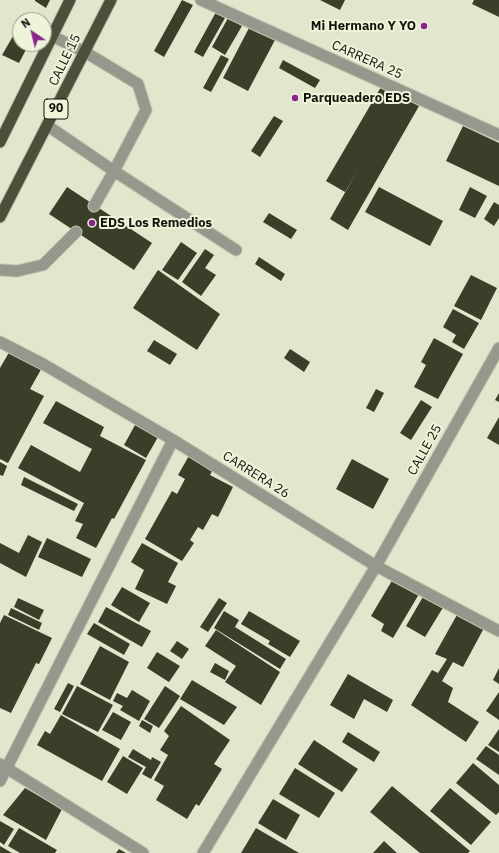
<!DOCTYPE html>
<style>
body{margin:0}
#map{position:relative;width:499px;height:853px;overflow:hidden;background:#e1e6cc;font-family:"IBM Plex Sans",sans-serif}
canvas{display:block}
.north{position:absolute;left:12px;top:12px;width:40px;height:40px;box-sizing:border-box;background:#eef4d9;border:1px solid #969a86;border-radius:50%;rotate:325deg;font-size:11px;font-weight:700;line-height:16px;text-align:center;color:#12130a}
.north::after{content:'';display:block;margin:auto;width:14px;height:18px;background:#89248c;clip-path:polygon(50% 0,100% 100%,50% 72%,0 100%)}
</style>
<div id="map">
<canvas width="499" height="853"></canvas>
<div class="north">N</div>
</div>
<script>
const ctx = document.querySelector('canvas').getContext('2d');
ctx.lineJoin = 'round';
function paint(path, color) {
  ctx.fillStyle = color;
  ctx.fill(path, 'evenodd');
}
function trace(path, color, width, dash) {
  ctx.strokeStyle = color;
  ctx.lineWidth = width;
  ctx.lineCap = dash ? 'butt' : 'round';
  ctx.setLineDash(dash || []);
  ctx.stroke(path);
}
function drawText(font, color, halo, rows, align = 'center') {
  ctx.font = font + ' "IBM Plex Sans",sans-serif';
  ctx.lineWidth = 4;
  ctx.setLineDash([]);
  ctx.textBaseline = 'middle';
  ctx.strokeStyle = halo;
  ctx.fillStyle = color;
  for (const [text, x, y, turn = 0] of rows) {
    ctx.save();
    ctx.translate(x, y);
    ctx.rotate((+turn || 0) * Math.PI / 180);
    ctx.textAlign = isNaN(turn) ? turn : align;
    if (halo) ctx.strokeText(text, 0, 0);
    ctx.fillText(text, 0, 0);
    ctx.restore();
  }
}
paint(new Path2D(`
 M35,0H50L46,8L35,1Z
 M182,0L193,5L164,57L154,51Z
 M320,0H345L340,10Z
 M474,0H499V17L472,4Z
 M216,12L225,18L203,57L194,52Z
 M228,18L242,26L225,55L212,47Z
 M250,26L275,40L248,91L223,78Z
 M16,31L20,33V44H29L19,63L2,55Z
 M221,55L229,59L211,92L203,88Z
 M283,60L320,80L315,88L279,68Z
 M381,87L400,98L401,96L419,106L348,230L330,219L359,168L345,192L326,181Z
 M274,116L283,121L260,157L251,151Z
 M463,126L499,143V186L446,161Z
 M67,187L152,243L134,270L49,214Z
 M379,187L443,221L430,246L365,212Z
 M470,187L487,196L475,218L459,210Z
 M494,202L499,205V218L494,226L484,219Z
 M269,213L297,230L291,239L263,222Z
 M181,242L197,253L178,280L162,270Z
 M205,249L214,255L205,268L216,275L201,296L182,282Z
 M259,257L285,274L281,281L255,264Z
 M158,270L220,314L197,350L133,308Z
 M471,275L497,288L481,320L454,306Z
 M453,309L479,323L464,349L452,342L456,335L443,327Z
 M434,338L463,354L438,399L414,387L426,365L421,362Z
 M154,340L177,354L170,365L147,351Z
 M11,349L43,366L30,389L44,396L8,463L0,459V368Z
 M290,349L310,362L304,372L284,358Z
 M376,389L384,393L374,412L366,408Z
 M499,393V402L495,400Z
 M421,400L432,407L411,440L400,433Z
 M56,401L104,427L100,436L146,460L114,519L112,518L96,548L76,538L83,524L75,521L84,503L18,468L31,445L80,472L92,449L43,423Z
 M499,417V445L487,438Z
 M135,425L158,437L146,458L124,445Z
 M190,454L214,468L210,475L233,487L218,517L212,514L203,530L198,527L190,540L194,543L182,561L145,539L172,491L177,494L185,479L178,475Z
 M352,459L389,479L373,509L336,489Z
 M0,462L7,466L3,476L0,475Z
 M24,477L78,504L74,511L21,485Z
 M28,535L42,542L26,577L0,563V543L19,553Z
 M47,538L91,559L82,577L38,557Z
 M142,543L178,563L168,582L176,586L167,604L135,589L144,570L131,562Z
 M393,579L419,594L393,638L381,631L384,624L371,616Z
 M122,587L150,603L139,622L111,605Z
 M424,595L444,606L425,637L406,626Z
 M18,598L44,610L39,620L14,607Z
 M219,598L227,603L208,632L200,627Z
 M106,607L151,631L142,647L98,622Z
 M11,608L42,623L39,630L8,615Z
 M224,611L239,620L235,627L286,659L280,669L214,628Z
 M249,611L300,641L290,657L268,644L270,641L241,624Z
 M458,613L484,628L463,667L453,662L442,681L453,688L448,702L479,722L466,742L411,705L432,670L438,673L447,659L435,654Z
 M4,615L52,638L39,664L36,663L11,713L0,708V623Z
 M94,623L130,644L124,655L87,634Z
 M216,630L280,672L261,705L225,682L236,666L205,646Z
 M177,641L189,649L182,659L170,651Z
 M100,646L129,662L110,700L80,684Z
 M157,652L180,666L169,682L147,668Z
 M215,663L229,671L225,680L210,672Z
 M499,668V684L493,680Z
 M348,674L393,700L387,712L364,699L354,719L330,705Z
 M192,680L237,707L224,725L180,699Z
 M68,683L74,686L60,712L54,709Z
 M77,686L113,705L98,732L62,714Z
 M165,686L180,696L159,728L144,719Z
 M132,690L150,701L139,721L120,710L123,706L113,701L117,693L127,698Z
 M499,692V720L486,711Z
 M181,706L230,740L214,764L222,769L199,806L196,804L187,819L156,800L164,786L154,780L168,755L160,750L169,736L164,731Z
 M113,712L131,722L121,740L102,730Z
 M61,715L120,749L102,781L37,745L45,731L50,734Z
 M142,720L153,726L150,733L139,726Z
 M499,729V752L488,745Z
 M348,732L380,752L374,762L342,742Z
 M314,740L358,769L342,792L298,764Z
 M486,746L499,755V775L476,759Z
 M133,749L151,760L152,757L161,762L151,779L142,774L146,767L128,757Z
 M123,756L143,768L127,794L107,782Z
 M473,763L499,785V812L496,815L456,783Z
 M295,768L335,793L319,818L279,794Z
 M392,786L470,851L468,853H420L370,812Z
 M25,788L62,809L46,840L3,815Z
 M450,788L491,822L471,845L430,811Z
 M273,799L300,815L286,840L258,823Z
 M0,821L14,829L4,845L0,842Z
 M19,828L57,850L55,853H20L8,846Z
 M256,828L299,853H241Z
 M384,841L397,853H373Z
 M0,846L12,853H0Z
 M119,849L126,853H116Z`), '#3b3f29');
const service = new Path2D(`
 M52,36L85,52L138,84L146,110L114,171L236,250
 M48,126L114,171L94,206
 M0,270L17,271L43,265L76,232`);
const minor = new Path2D(`
 M201,0L499,135
 M0,342L43,364L173,440L376,566L499,631
 M0,764L143,853
 M0,781L173,440
 M203,853L376,566L499,348`);
const trunk = new Path2D(`
 M0,142L70,0
 M0,217L111,0`);
trace(service, '#c0c4ad', 13);
trace(minor, '#c0c4ad', 13);
trace(trunk, '#c0c4ad', 13);
trace(service, '#96988d', 11);
trace(minor, '#96988d', 11);
trace(trunk, '#4c503b', 11);
for (const [x, y, r, color] of [
 [424,26,4,"#89248c"],
 [295,98,4,"#89248c"],
 [92,223,4,"#89248c"]
]) {
  const dot = new Path2D();
  dot.arc(x, y, r, 0, 2 * Math.PI);
  ctx.fillStyle = color;
  ctx.fill(dot);
  trace(dot, '#eef4d9', 1.5);
}
for (const [x, y, w] of [
 [56,109,24]
]) {
  const box = new Path2D();
  box.roundRect(x - w / 2, y - 10, w, 20, 3);
  ctx.fillStyle = '#eef4d9';
  ctx.fill(box);
  trace(box, '#12130a', 1);
}
drawText('bold 12px', '#12130a', null, [
 ["90",56,109]
]);
drawText('bold 13px', '#12130a', '#eef4d9', [
 ["Mi Hermano Y YO",416,26,"right"],
 ["Parqueadero EDS",303,98],
 ["EDS Los Remedios",100,223]
], 'left');
drawText('13px', '#12130a', '#eef4d9', [
 ["CALLE 15",65,60,-64],
 ["CARRERA 25",367,60,24],
 ["CALLE 25",425,450,-61],
 ["CARRERA 26",256,475,32]
]);
</script>
